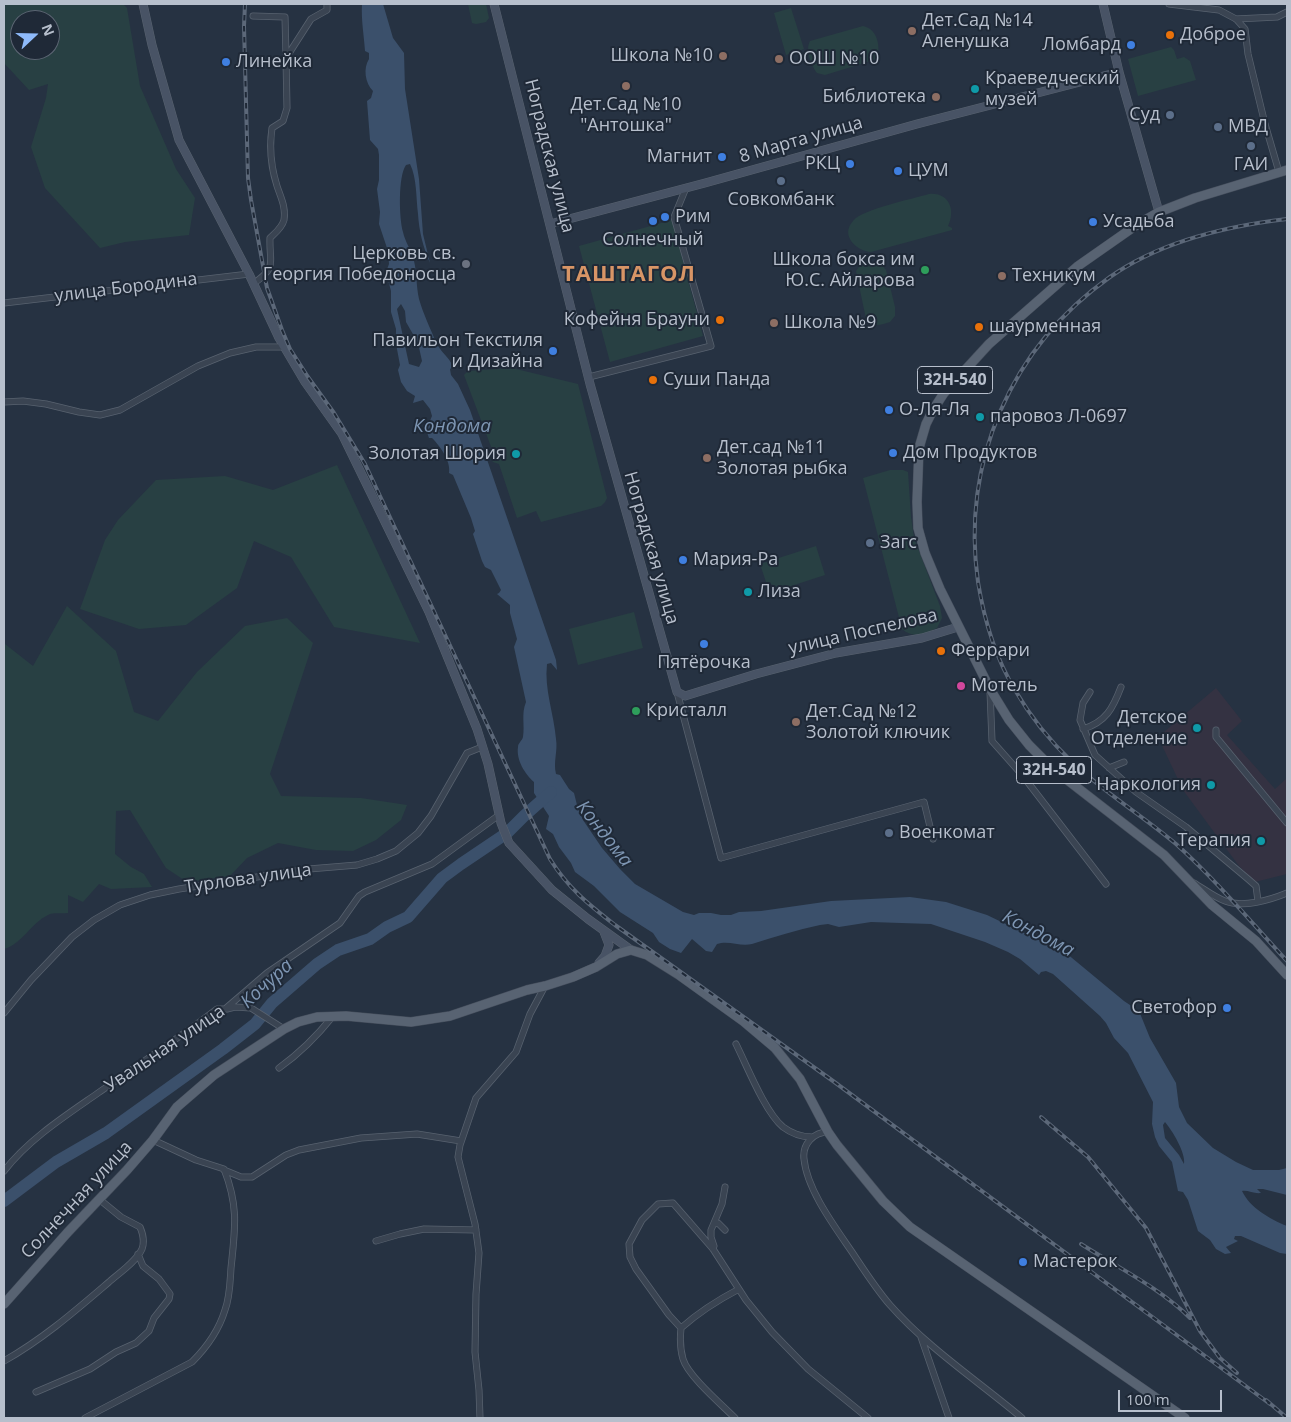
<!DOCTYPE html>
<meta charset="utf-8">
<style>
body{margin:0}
#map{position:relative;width:1291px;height:1422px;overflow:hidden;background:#263242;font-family:"Open Sans",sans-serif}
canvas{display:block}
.frame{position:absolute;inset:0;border:5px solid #b7bfcc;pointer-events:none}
.north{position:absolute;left:10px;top:10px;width:50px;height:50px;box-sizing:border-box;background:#1f2937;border:1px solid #5c6573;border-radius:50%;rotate:69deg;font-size:14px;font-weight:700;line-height:20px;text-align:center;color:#b7bfcc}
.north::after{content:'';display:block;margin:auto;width:18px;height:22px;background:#8ebafa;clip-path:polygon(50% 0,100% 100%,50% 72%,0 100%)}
.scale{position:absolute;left:1118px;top:1390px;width:104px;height:22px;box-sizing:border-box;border:2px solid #b7bfcc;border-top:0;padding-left:6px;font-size:15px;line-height:18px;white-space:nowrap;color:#b7bfcc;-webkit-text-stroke:4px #1f2937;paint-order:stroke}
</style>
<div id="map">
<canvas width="1291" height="1422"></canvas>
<div class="frame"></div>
<div class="north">N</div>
<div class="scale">100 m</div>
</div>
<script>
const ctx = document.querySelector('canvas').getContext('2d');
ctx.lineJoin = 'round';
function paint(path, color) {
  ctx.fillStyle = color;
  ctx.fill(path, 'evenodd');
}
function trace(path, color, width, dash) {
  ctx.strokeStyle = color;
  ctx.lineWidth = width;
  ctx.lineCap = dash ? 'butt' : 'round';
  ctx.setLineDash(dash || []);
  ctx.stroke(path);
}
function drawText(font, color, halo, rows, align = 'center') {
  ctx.font = font + ' "Open Sans",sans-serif';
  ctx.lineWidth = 4;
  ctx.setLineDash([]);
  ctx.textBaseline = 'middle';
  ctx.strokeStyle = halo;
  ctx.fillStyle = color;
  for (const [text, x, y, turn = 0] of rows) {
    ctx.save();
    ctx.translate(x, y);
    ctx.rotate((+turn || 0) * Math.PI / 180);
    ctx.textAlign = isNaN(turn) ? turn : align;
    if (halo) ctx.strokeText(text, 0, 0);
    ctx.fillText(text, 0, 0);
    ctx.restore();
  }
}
paint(new Path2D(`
 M1216,688L1242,721L1227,735L1275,789L1287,778V874L1255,882L1239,866L1183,790L1158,737Z`), '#343242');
paint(new Path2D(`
 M4,4H123L127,8L140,86L176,169L195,198L189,235L125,242L100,248L45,188L31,147L46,98L48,84L29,90L4,63ZM20,20H50V50H20Z
 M468,4H486L489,18L486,22L476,24L472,23Z
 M791,8L804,49L786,55L774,13Z
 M863,26C877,29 880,44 878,57L874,60L825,75L817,73C811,65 805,50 810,41Z
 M1171,47L1174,50L1177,59L1184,57L1190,61L1196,80L1138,96L1128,59Z
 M929,194C949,192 956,210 948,226L952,228V230L871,252C856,251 840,235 853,221C862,209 913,199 929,194Z
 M672,220L703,336L610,362L579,246Z
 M877,262L881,264L886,270L895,307V316L890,322C882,325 870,328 866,319L856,271L861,264Z
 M512,368L578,384L607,498L605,502L601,506L541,522L536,511L517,518L499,464L493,462L490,458L493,452L464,375L468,371Z
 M337,465L420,643L334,627L291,557L254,541L237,588L186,625L139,629L80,609L105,540L118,520L156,480L225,476L273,490Z
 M890,470H903L908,472L911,517L914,538L940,606L942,618L937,628C925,634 914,639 902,629L863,478Z
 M816,546L825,575L782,589L766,582L760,564Z
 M67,606L116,651L134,712L158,721L197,672L245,626L287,618L313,643L270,774L281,796L361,798L407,805L401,820L376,840L353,851L316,850L278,843L247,858L230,876L187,882L166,868L130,810L116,811L115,854L131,867L144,874L152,887L111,889L99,884L83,902L68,895V913C62,914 53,912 48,915C31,923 22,944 4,949V644H5L33,666Z
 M634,612L643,648L578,665L569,629Z`), '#284043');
paint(new Path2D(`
 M362,4H383L393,38L404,53L405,89L419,179L423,234L430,263C423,247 419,231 418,214C416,198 417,178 410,164L406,165C398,176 399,218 403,232C405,242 412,251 414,261C417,273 416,286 419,299C423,313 430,328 436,342C440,352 449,356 453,367L450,369L451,375L458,384L470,410L556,660L557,670L551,663L547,664C544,689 554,714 556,739C558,751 553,762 556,774L560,775L569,789L574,793L578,809L583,820L602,848L620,869L635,884L683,912L694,915L699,913H711L721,915H731L739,912L761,911L831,901L910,897L946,902L987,915L1066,953L1124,1001L1139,1011L1150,1038L1176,1083L1179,1107L1187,1123L1213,1148L1236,1162L1253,1170H1279L1287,1168V1195L1263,1189H1257L1261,1193C1254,1194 1248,1190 1242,1191C1250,1208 1270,1219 1287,1226V1254L1280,1253L1241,1236H1235L1234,1239L1238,1241L1226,1247L1231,1253L1225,1254L1216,1249L1210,1240L1198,1231L1188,1200L1183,1192L1178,1191L1172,1162L1159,1146L1155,1137L1152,1124L1153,1102L1128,1053L1114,1038L1106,1023L1100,1016L1053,974L1046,971L1041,972L1039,975L1020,959L1008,952L985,942L931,924L871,922L839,927L828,924L820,925C797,930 774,937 752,944C740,947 729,940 717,944L712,952L706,951L692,939L681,953L670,949L659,942L653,933L620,912L594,886L575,872L571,863L559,847L553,834L546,829L549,816L534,793V782C525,774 516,760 518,747C518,743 522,741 523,737C525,725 521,714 526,702L514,647L517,639L510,613V605L497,594L499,593L501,590L491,570L485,567L482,561L473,534L475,531L471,518L453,475L449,473C451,461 440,446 432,438H429C425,429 429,424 432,416L430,409L423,400L413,403L415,396L407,391L401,382L398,370L400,365L396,344V329L391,312V291L386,272L389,264L388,251L379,224L380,212L377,189L379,180V155L378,149L370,140L367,101L371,98L373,91C365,83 363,68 369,59V53L365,51C364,35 361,20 362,4ZM401,304L405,311L406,322L418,343L422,361L419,367L409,364L397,309ZM1165,1122C1172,1130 1186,1153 1184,1164L1179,1155L1165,1138L1163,1125Z`), '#3b506b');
trace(new Path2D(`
 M4,1201L56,1162L106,1133L223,1049L255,1024L272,1003L317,964L338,950L370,939L387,927L408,917L442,878L461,864L507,833L524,816L551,792`), '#3b506b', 12);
const street = new Path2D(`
 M1169,4L1219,10L1236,19L1245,29L1248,54L1265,124L1279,172
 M253,16L285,17L286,56
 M1236,19L1277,17L1287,12
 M253,284C278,266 269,265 270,238C275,233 282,228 284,220C286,207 281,198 277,186C271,167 269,148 272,128L283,121L287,108L286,58L311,19L327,10V4
 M4,303L249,274
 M589,377L711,346L674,217L686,188
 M4,402L23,401L46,404L79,412L100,415L120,410L198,366L230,353L256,347H285
 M990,691L992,741L1023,776L1106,884
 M677,692L721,858L924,802L933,839
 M1090,692L1083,703L1080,720L1095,755L1136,792L1186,827L1248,879L1256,886L1258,901
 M1083,729C1106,722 1113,708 1121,687
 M1216,730V737L1287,823
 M1109,768L1124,762
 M1194,883C1204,889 1214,897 1225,901C1243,908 1270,900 1287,893
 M227,1009L235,1007L251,1008L284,1029
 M4,1013L31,980L72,937L94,920L120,905L150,895L179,889L309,869L357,865L377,859L396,851L418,833L431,816L467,753L482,747
 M736,1044C747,1066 765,1112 783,1127C791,1133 802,1137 812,1137
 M279,1068C300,1053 317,1036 333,1016
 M828,1132C814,1132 802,1144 804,1159C807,1190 835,1227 852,1252C864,1270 876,1289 890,1305C928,1348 978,1381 1022,1418
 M224,1170L241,1177H252L286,1155L299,1150L361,1138L417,1134L461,1141
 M4,1171C29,1139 65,1116 98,1093C138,1065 179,1038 217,1009H225L267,973L340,923L359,896L365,892L432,864L499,815
 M714,1224L718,1223L725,1230
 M376,1241L400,1234L424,1229L476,1230
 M713,1249L714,1246L711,1237V1230L722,1204L725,1187
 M681,1328L669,1315L636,1269L630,1257L629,1244L642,1220L658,1204L673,1203L713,1249L746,1300L772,1332L808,1369L868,1418
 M921,1337L949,1418
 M4,1361C43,1339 75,1311 109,1282C119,1273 136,1262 142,1249C145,1241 143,1234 140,1227L121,1217L99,1199
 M36,1392L90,1369L116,1352L136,1343L149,1331L154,1318L169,1299L170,1294L159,1279L143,1266L138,1254
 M85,1418L192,1362C207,1347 219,1330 225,1310C230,1297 230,1282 231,1268C235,1229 239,1207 224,1169L196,1160L153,1140
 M480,1418L479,1390L475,1352L476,1294L479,1253L475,1224L458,1157L460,1145L476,1098L516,1052L530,1014L545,986
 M735,1418C722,1405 688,1376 683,1359C680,1349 680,1338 681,1328C699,1312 718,1300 739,1289`);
const secondary = new Path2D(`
 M143,4L152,45L179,140L249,274L279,338L305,382L342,434L429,612L477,729L488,764L501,823L509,843L552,890L588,919L631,950
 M494,4L590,384L677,692L685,696L756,674L836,653L922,638L958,627
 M1103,4L1119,72L1159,212
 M550,224L705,183L917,124L1119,72
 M599,963L605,956L609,945L604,932`);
const primary = new Path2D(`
 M1287,170L1195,198L1159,212L1138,224L1078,266L989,344L944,393L933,410L926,424L919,448L917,502L918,528L925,553L940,589L990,689L1009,720L1029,745L1052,768L1164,855L1212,905L1256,941L1287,975
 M4,1304L68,1232L127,1170L153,1140L177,1107L214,1075L284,1029L298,1022L317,1017L346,1016L411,1022L450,1016L527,990L545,986L573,977L596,967L617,954L631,950L647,955L679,975L743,1021L775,1048L800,1079L828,1132L837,1145L883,1201L910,1227L1185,1418`);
trace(street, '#58626f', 7);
trace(secondary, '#58626f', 9);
trace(primary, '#444d5b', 10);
trace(street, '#3a4452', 5.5);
trace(secondary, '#485365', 8);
trace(primary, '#586372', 9);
const rail = new Path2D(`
 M245,4L244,26L248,178L251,200L267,288L282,330L290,349L308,377L334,413L365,464L550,859C568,888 588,904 615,925L833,1081L1270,1404
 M1287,219C1227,226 1161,241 1110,277C1011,347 961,462 978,582C984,619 995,657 1015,690C1030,716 1051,742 1073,763C1105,793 1143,816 1176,844C1216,880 1251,922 1287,961
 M1041,1117L1088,1157L1146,1228L1200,1331L1220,1358L1237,1373
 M1081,1244C1117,1267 1160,1288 1190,1318
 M1266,1400L1287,1418`);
trace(rail, '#5c6879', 4);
trace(rail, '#1f2937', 2, [5.5]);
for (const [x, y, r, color] of [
 [912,31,5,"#8d6e63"],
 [1170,35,5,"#e8710a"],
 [1131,45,5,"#3f7fe0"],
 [723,56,5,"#8d6e63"],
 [779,59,5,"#8d6e63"],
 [226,62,5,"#3f7fe0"],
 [626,86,5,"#8d6e63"],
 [975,89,5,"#0f9aa8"],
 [936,97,5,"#8d6e63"],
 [1170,115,5,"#5c6f8a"],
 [1218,127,5,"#5c6f8a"],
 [1251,146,5,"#5c6f8a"],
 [722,157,5,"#3f7fe0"],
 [850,164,5,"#3f7fe0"],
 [898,171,5,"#3f7fe0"],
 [781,181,5,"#5c6f8a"],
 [665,217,5,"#3f7fe0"],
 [653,221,5,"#3f7fe0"],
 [1093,222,5,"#3f7fe0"],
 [466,264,5,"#6b7280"],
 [925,270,5,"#2e9e5b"],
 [1002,276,5,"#8d6e63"],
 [720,320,5,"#e8710a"],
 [774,323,5,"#8d6e63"],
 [979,327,5,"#e8710a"],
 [553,351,5,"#3f7fe0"],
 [653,380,5,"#e8710a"],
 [889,410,5,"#3f7fe0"],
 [980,417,5,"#0f9aa8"],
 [893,453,5,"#3f7fe0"],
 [516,454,5,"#0f9aa8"],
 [707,458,5,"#8d6e63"],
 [870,543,5,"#5c6f8a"],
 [683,560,5,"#3f7fe0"],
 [748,592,5,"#0f9aa8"],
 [704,644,5,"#3f7fe0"],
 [941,651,5,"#e8710a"],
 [961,686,5,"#d1479c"],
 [636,711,5,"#2e9e5b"],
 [796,722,5,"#8d6e63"],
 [1197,728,5,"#0f9aa8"],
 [1211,785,5,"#0f9aa8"],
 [889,833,5,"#5c6f8a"],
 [1261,841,5,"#0f9aa8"],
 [1227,1008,5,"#3f7fe0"],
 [1023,1262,5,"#3f7fe0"]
]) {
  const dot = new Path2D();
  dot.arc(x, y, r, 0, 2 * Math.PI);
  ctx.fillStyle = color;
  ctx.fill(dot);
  trace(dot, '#1f2937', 2);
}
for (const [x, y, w] of [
 [955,380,75],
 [1054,770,75]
]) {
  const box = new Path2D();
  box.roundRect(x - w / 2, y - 13.5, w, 27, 4);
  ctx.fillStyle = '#1f2937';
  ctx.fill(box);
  trace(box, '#b7bfcc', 1);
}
drawText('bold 16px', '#b7bfcc', null, [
 ["32Н-540",955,380],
 ["32Н-540",1054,770]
]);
drawText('18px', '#b7bfcc', '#1f2937', [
 ["Дет.Сад №14",922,21],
 ["Аленушка",922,42],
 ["Доброе",1180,35],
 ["Ломбард",1121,45,"right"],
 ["Школа №10",713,56,"right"],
 ["ООШ №10",789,59],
 ["Линейка",236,62],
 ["Краеведческий",985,79],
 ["музей",985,100],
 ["Библиотека",926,97,"right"],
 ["Дет.Сад №10",626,105,"center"],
 ["\"Антошка\"",626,126,"center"],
 ["Суд",1160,115,"right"],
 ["МВД",1228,127],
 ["Магнит",712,157,"right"],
 ["РКЦ",840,164,"right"],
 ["ГАИ",1251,165,"center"],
 ["ЦУМ",908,171],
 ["Совкомбанк",781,200,"center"],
 ["Рим",675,217],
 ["Усадьба",1103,222],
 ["Солнечный",653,240,"center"],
 ["Церковь св.",456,254,"right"],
 ["Георгия Победоносца",456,275,"right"],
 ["Школа бокса им",915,260,"right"],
 ["Ю.С. Айларова",915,281,"right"],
 ["Техникум",1012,276],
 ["Кофейня Брауни",710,320,"right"],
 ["Школа №9",784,323],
 ["шаурменная",989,327],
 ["Павильон Текстиля",543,341,"right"],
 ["и Дизайна",543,362,"right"],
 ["Суши Панда",663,380],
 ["О-Ля-Ля",899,410],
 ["паровоз Л-0697",990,417],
 ["Дет.сад №11",717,448],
 ["Золотая рыбка",717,469],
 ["Дом Продуктов",903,453],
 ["Золотая Шория",506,454,"right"],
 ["Загс",880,543],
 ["Мария-Ра",693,560],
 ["Лиза",758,592],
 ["Феррари",951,651],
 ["Пятёрочка",704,663,"center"],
 ["Мотель",971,686],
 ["Кристалл",646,711],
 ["Дет.Сад №12",806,712],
 ["Золотой ключик",806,733],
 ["Детское",1187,718,"right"],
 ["Отделение",1187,739,"right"],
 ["Наркология",1201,785,"right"],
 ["Военкомат",899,833],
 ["Терапия",1251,841,"right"],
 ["Светофор",1217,1008,"right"],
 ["Мастерок",1033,1262]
], 'left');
drawText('18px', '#b7bfcc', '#1f2937', [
 ["8 Марта улица",801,140,-16],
 ["Ноградская улица",549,156,76],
 ["улица Бородина",126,288,-7],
 ["Ноградская улица",651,548,74],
 ["улица Поспелова",863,632,-13],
 ["Турлова улица",248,879,-8],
 ["Увальная улица",165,1049,-34],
 ["Солнечная улица",77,1200,-47]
]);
drawText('italic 19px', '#7e96b3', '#1f2937', [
 ["Кондома",452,427],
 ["Кондома",604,834,52],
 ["Кондома",1038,934,28],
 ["Кочура",267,984,-42]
]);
ctx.letterSpacing = '1px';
drawText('bold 22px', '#d89566', '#1f2937', [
 ["ТАШТАГОЛ",629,275]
]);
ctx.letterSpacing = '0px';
</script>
